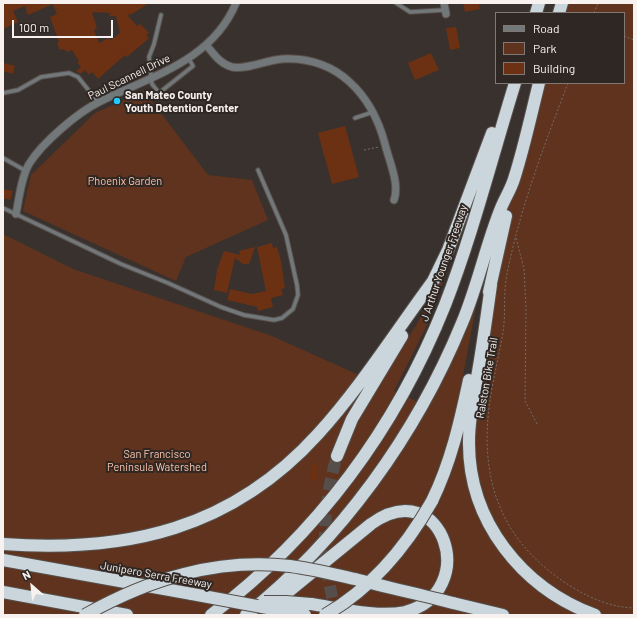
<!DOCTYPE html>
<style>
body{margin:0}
#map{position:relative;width:637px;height:618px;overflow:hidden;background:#39312d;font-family:Barlow,sans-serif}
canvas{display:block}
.frame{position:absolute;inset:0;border:4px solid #f7f2ef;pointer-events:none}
.legend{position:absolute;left:495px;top:12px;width:130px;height:72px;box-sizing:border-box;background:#2f2723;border:1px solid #7f7875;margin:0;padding:5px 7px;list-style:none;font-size:12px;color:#f7f2ef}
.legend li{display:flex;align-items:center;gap:8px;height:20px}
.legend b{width:20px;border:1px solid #7f7875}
.north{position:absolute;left:12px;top:566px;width:40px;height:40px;-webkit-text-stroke:3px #2f2723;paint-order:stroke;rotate:333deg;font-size:11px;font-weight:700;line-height:16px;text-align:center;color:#f7f2ef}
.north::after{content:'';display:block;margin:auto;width:14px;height:18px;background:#f7f2ef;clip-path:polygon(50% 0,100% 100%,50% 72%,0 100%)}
.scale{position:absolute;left:12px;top:20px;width:101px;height:18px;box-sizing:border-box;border:2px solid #f7f2ef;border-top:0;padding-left:5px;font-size:12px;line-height:14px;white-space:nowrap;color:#f7f2ef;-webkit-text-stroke:3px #2f2723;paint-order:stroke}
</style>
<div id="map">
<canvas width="637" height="618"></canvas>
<div class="frame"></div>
<ul class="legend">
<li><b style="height:5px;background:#727779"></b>Road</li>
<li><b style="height:11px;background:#5f331e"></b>Park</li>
<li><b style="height:11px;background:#6c3113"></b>Building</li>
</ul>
<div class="north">N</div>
<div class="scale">100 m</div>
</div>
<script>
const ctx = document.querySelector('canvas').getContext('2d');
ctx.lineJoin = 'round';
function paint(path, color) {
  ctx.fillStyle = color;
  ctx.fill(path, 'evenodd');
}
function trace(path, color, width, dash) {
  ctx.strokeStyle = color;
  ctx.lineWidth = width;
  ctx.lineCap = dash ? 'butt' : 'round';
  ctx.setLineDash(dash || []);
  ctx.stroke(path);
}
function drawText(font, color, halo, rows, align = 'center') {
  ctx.font = font + ' Barlow,sans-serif';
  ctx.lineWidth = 4;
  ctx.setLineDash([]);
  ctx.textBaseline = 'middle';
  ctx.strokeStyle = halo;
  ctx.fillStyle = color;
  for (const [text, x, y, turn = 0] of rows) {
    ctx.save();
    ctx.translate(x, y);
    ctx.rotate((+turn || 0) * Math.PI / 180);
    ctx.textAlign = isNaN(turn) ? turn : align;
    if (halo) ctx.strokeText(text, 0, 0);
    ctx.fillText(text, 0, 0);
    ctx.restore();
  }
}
paint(new Path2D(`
 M562,3H634V615H3V234L73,269L272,336L379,384L415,327L450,263L425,329L394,391L429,407L449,369L477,301L455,418L470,425L507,211L539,83H624V13H559Z
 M144,91L208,175L252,180L268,220L186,257L176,281L23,211L31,175L95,113Z`), '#5f331e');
paint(new Path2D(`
 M3,3H149L132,14L127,15L137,26L140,24L149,33L146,35L149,38L127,57L125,55L98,79L92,72L89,75L85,70L80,74L76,71L81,67L77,62L79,61L72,50L68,52L63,49L60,50L57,43L59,42L50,17L57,14L53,4L28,15L25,6L13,11L18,22L3,29ZM92,12L111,13L109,16H116L120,33L111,40L109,38L99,43L94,30L97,28Z
 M463,3H479L480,9L465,12Z
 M456,27L460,48L450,50L446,28Z
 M431,53L439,70L415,80L408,63Z
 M4,63L15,66L13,74L3,71Z
 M345,126L359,177L332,184L318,133Z
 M3,189L13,191L10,200L3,198Z
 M272,243L273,248L277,247L281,261L285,288L281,289L283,295L271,298L273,307L258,311L257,307L227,300L230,289L252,294L266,291L257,247Z
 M255,247L249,264H243L235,258L227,293L214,290L217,270L224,251L240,255L239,251Z
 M312,464L319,466L316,481L309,479Z`), '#6c3113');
trace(new Path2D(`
 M337,615C321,562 321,509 337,456`), '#564e4a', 12, [12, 6]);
const lane = new Path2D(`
 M396,3L410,12L445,10
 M161,15L154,44L149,57L152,84L159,93L193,66L189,59
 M3,93L18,90L41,77L69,73L78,77L98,102
 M355,118L373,112
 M3,158L26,171
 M3,208L121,264L168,283L221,307L244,315L274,320L282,318L293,309L298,295L297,285L286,235L258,170`);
const street = new Path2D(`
 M444,3L446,14
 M207,46C214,54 220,64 232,67C248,70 266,60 282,59C338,56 372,95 385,144C389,161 400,184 394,200
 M16,214C19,199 21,178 29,164C42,143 77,113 99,102C151,76 212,61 236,3`);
const highway = new Path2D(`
 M536,13L539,3
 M559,13L562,3
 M432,283L448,250L492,133
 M491,285C487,314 483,343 478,372C474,394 469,418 469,441C468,521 522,588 595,615
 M489,292L506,216
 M337,456L352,419L402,336
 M432,501C451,462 460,422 469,380
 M3,544C127,553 232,529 318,434C361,387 398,328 436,277
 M3,560L192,594
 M3,592L127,615
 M453,603L503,615
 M272,605L371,524C443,472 482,592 405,612C378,618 338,608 311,604
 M211,615C317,535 396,428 445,305C473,233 492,157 515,83
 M246,615C341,539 416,435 462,323C478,285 486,245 501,208C505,198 511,189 514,179C524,148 531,115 539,83`);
trace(lane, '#57504c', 5.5);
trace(street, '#57504c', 9);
trace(highway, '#57504c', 14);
trace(new Path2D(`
 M594,13L598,3
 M624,36L634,40
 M568,83C544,146 520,208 507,274C503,293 506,313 503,332C499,357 492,382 489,408C481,475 498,532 553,574C577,592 604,607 634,608
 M364,150L379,147
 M516,238L524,269L526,309L525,401L537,424`), '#756d6a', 1, [2, 2]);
trace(lane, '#727779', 3.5);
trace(street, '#727779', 7);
trace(highway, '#cad6db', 12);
const highwayBridge = new Path2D(`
 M192,594L305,615
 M264,602H286L311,604
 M85,615C149,579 216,558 290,566C314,569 336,575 359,580C390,588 422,595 453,603
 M325,615C372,588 406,547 432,501`);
trace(highwayBridge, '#57504c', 14, []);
trace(highwayBridge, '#cad6db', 12);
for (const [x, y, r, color] of [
 [117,101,4,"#21c9fd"]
]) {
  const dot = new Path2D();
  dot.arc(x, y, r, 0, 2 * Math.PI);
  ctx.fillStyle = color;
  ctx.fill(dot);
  trace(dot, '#2f2723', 1.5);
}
drawText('11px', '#f7f2ef', '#2f2723', [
 ["Paul Scannell Drive",129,77,-26],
 ["J Arthur Younger Freeway",444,263,-71],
 ["Ralston Bike Trail",487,378,-80],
 ["Junipero Serra Freeway",156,575,10]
]);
drawText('bold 11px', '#f7f2ef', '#2f2723', [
 ["San Mateo County",125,95],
 ["Youth Detention Center",125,108]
], 'left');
drawText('11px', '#fec5ac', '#2f2723', [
 ["Phoenix Garden",125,181],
 ["San Francisco",157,454],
 ["Peninsula Watershed",157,467]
]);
</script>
